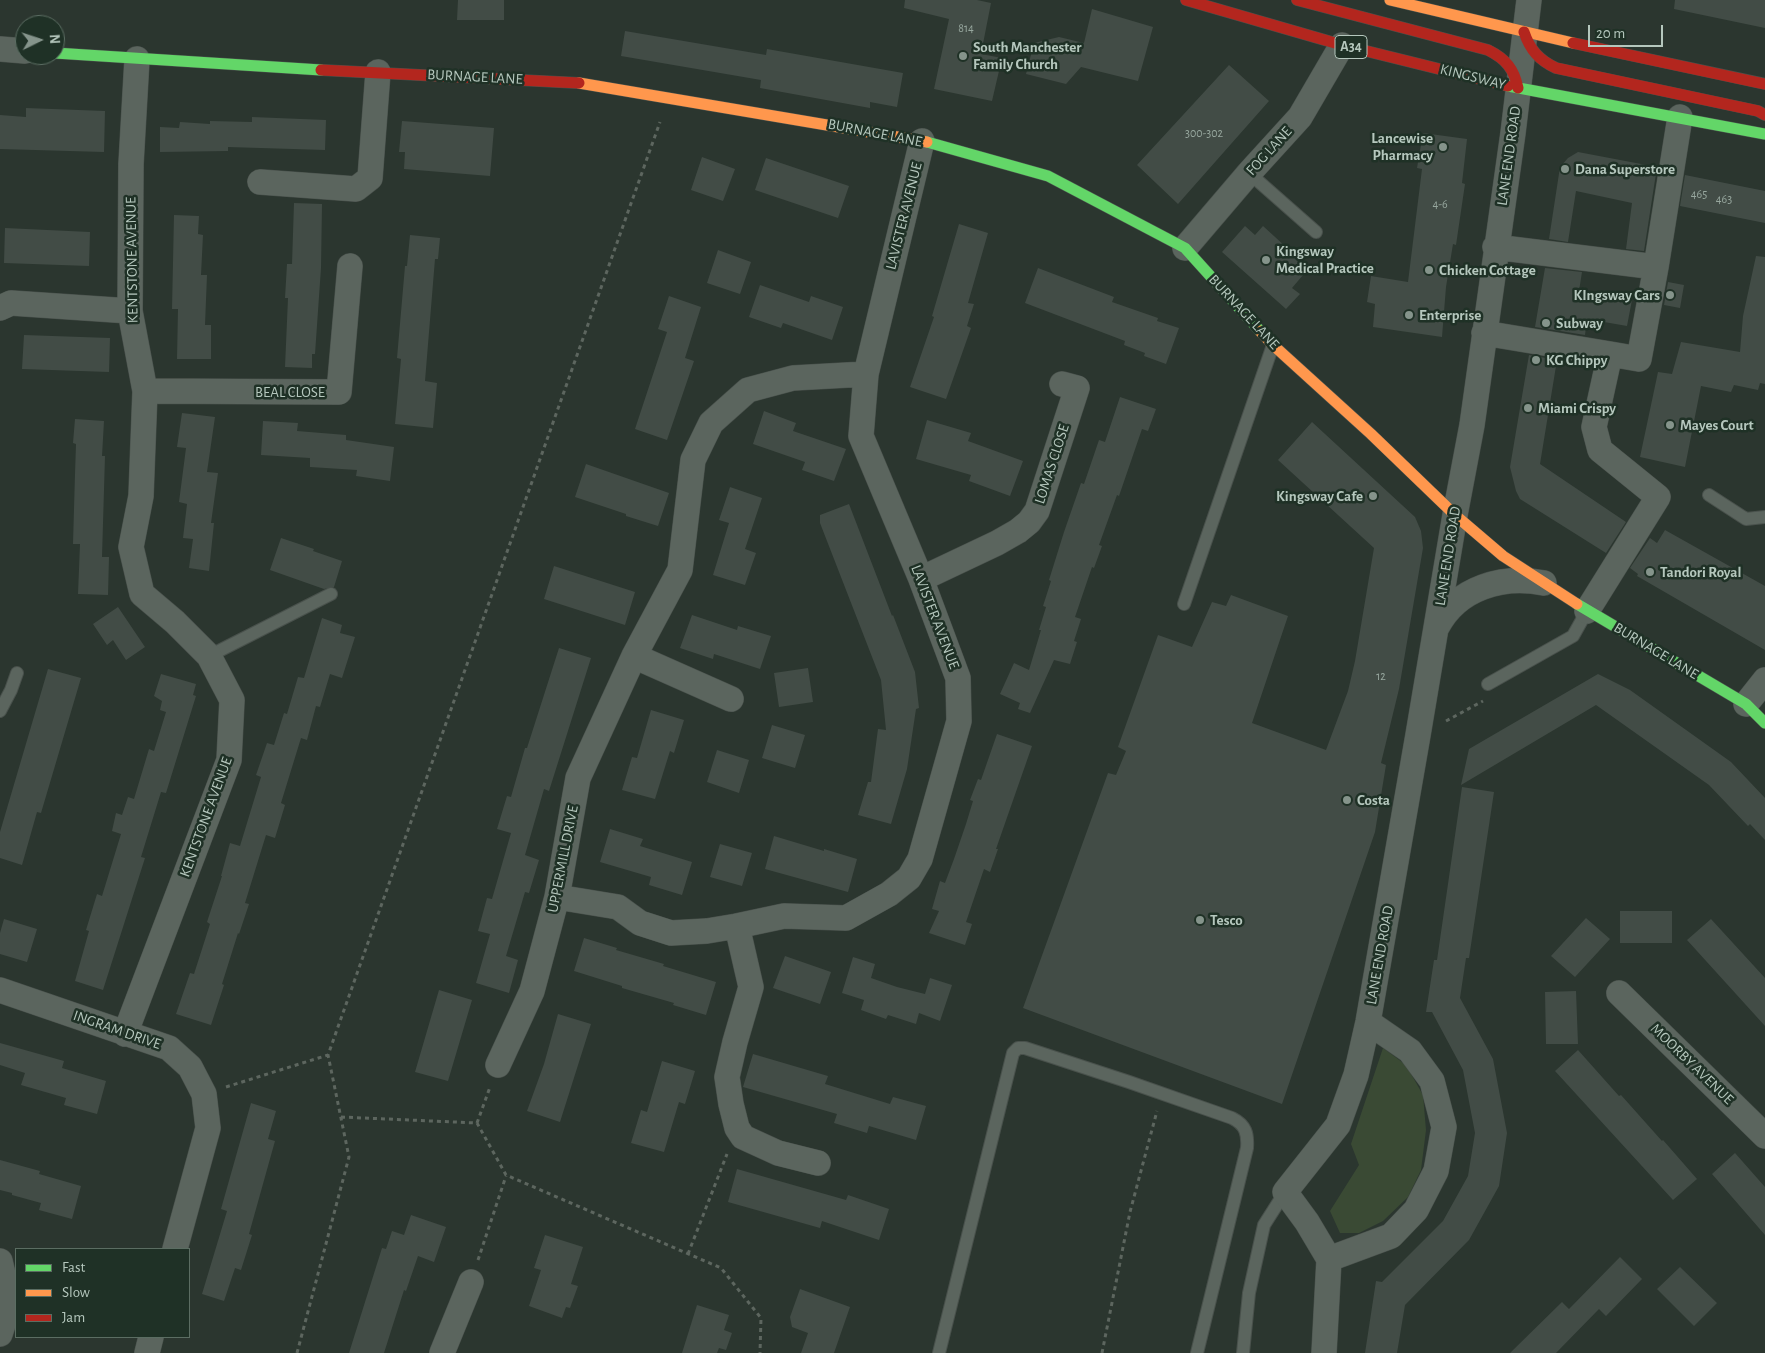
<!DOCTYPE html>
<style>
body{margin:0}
#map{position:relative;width:1765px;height:1353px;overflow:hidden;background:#2b362f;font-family:"Alegreya Sans",sans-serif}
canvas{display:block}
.legend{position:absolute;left:15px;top:1248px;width:175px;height:90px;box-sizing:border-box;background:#1f3126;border:1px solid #5b6d62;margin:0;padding:6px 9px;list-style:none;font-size:15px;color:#b5c7bd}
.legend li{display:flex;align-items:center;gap:10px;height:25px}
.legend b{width:25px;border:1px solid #5b6d62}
.north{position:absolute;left:15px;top:15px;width:50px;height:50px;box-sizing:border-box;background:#1f3126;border:1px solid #5b6d62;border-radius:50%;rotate:86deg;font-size:14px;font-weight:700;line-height:20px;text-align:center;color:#b5c7bd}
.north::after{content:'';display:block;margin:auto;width:18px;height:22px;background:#85948b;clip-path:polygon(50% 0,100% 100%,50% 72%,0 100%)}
.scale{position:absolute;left:1588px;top:25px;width:75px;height:22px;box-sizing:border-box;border:2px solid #b5c7bd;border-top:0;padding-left:6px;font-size:15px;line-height:18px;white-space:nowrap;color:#b5c7bd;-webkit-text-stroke:4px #1f3126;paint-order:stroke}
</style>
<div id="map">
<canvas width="1765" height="1353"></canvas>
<ul class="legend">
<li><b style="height:6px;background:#63d668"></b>Fast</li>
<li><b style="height:6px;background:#ff974d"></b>Slow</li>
<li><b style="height:6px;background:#b3261e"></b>Jam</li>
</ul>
<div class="north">N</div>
<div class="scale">20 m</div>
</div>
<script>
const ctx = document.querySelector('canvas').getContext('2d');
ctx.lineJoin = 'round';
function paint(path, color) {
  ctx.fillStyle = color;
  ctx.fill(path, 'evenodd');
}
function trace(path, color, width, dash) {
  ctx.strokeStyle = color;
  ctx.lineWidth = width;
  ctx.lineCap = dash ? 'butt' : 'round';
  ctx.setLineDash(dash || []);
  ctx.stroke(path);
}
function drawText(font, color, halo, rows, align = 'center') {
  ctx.font = font + ' "Alegreya Sans",sans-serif';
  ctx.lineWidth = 5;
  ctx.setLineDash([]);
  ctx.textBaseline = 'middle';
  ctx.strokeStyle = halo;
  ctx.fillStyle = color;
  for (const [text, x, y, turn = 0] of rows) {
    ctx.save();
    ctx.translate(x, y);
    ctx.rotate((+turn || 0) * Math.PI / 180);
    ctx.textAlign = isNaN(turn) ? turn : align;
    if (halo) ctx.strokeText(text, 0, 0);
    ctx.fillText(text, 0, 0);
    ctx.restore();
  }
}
paint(new Path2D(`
 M1383,1048L1406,1065L1423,1095L1426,1130L1421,1170L1408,1197L1383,1221L1359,1233H1340L1330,1211L1359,1165L1351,1144Z`), '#3a4a34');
paint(new Path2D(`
 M458,0H504V20H457Z
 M905,0H977L991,3L981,54L1002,58L992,101L934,89L949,19L904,8Z
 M1675,0H1765V28L1674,9Z
 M1092,9L1153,27L1138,81L1081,67L1066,84L1026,74L1034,43L1059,37L1084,43Z
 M625,31L766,55L767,49L903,73L897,107L870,102V108L760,88L761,80L621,56Z
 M1229,65L1269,101L1178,204L1137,165Z
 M26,108L105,111L104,152L0,149V115L26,117Z
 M252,117L326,120L325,150L228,147V151L160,152V127L179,128L180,122L210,124V121L252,122Z
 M402,121L494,128L490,176L404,169L405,152H399Z
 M1423,133L1467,139L1462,183L1465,184L1456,245L1453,244L1446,287L1442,337L1373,327L1375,304L1367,302L1371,276L1408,282L1422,169L1417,168Z
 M1578,152L1657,167L1644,251L1626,249L1632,203L1576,191L1568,242L1549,239L1560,167L1568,158Z
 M702,157L735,169L723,201L691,190Z
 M766,158L849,186L838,218L755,190Z
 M1685,175L1765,191V223L1680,206Z
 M294,203L322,204L321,268L315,354H312V368L285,367L288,298H285L287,264H292Z
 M174,215L199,216L198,234L203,235L201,275H207L205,325H211V359H177L178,309H172Z
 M959,224L988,233L968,303L974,304L967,326L971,328L946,399L910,387L934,317L932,316Z
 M1245,226L1255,235L1263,226L1309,268L1292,288L1300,294L1286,309L1222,252Z
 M5,228L90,232L89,266L4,263Z
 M410,235L440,238L438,259H435L425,381L437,383L433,428L395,424L401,359L397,358L405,266H407Z
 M718,250L751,262L740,294L707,283Z
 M1756,256L1765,257V384L1760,383L1758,390L1734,385L1731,392L1701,386L1685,467L1640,457L1658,372L1672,374L1681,342L1740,352L1743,316Z
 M1038,268L1114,297L1112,302L1158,318L1157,321L1179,328L1166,364L1144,356L1145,353L1124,345L1125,341L1025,303Z
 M1545,268L1582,272L1579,291L1632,300L1627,326L1587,319L1585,335L1535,327Z
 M1668,282L1684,285L1680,308L1664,305Z
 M760,285L809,302L811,296L843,307L832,340L783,323L781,328L749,317Z
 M669,296L701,307L685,358L694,361L667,440L635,429L667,332L658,329Z
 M24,335L110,338L109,372L22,369Z
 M1529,355L1557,360L1540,464L1626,522L1606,553L1520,499L1516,491L1510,467Z
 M1120,397L1156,409L1148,431L1142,429L1119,496L1117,495L1099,545L1102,546L1094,568L1092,567L1075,617L1081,619L1074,641L1077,642L1070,664L1054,660L1030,713L1018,709L1020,703L1000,694L1014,663L1029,670L1041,630H1039L1046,607L1043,606L1051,581L1049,580L1064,532L1081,483L1084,484L1099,440L1105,442Z
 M764,411L796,423L793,431L846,449L834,481L802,470L805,462L753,444Z
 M182,413L215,417L207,472L218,473L211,523H214L209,571L189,568L193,539L183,538L187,504L179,502L186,448L177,447Z
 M75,419L104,421L102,456H105L102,557H109L108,595L78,594L80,544H73L75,474L76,444L73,443Z
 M927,420L971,433L968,441L1023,461L1010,496L969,481L971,475L916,459Z
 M263,421L298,423L297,431L346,435V440L394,447L390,481L356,476L357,470L310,467V458L261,455Z
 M1312,422L1415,517L1421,531L1423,548L1399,689L1381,763L1386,765L1375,832L1282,1104L1023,1008L1108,773L1116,775L1126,751L1118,747L1158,635L1192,647L1212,602L1226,606L1231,595L1288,616L1252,723L1326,750L1348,691L1355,661L1374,548L1278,460Z
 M586,464L669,493L658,526L626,516V514L575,497Z
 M730,487L762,498L745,549L756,553L745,585L713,575L729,523L719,520Z
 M849,504L892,616L893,615L915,672L919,708L916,709L907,769L891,824L858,815L868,782H871L878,729L886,730L881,680L820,523V515Z
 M1665,530L1765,586V650L1637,576L1638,574L1630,568L1650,538L1657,543Z
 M281,538L314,549L313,551L342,561L334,587L324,589L270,570Z
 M554,566L635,592L625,625L544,599Z
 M118,607L145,647L126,660L113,640L107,645L93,624Z
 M692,615L737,630L738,626L771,636L760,669L714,654L713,659L680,648Z
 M322,618L342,625L340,633L355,637L342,678L330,674L320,707L316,706L307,740L301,738L281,803L285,805L275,838L266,835L245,903L249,904L239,934L238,933L222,984L224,985L211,1025L176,1014L190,973L194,974L210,924L207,922L222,876H221L230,843L240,846L261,777L256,775L267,743L274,745L284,713L287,714L298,677L304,678Z
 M559,648L591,658L549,791L544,789L525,855L539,860L529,893L525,892L506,956L518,960L509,993L476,983L490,934L478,931L487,898L492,899L511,833L497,829L507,796L511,797L525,748H527Z
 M808,668L813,702L779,707L774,673Z
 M48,669L81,678L41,813L37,812L22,865L0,858V832Z
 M161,674L196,684L193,695L196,696L166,793L161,792L141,857L145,858L103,990L75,981L89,931L86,930L97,894L102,896L121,834L112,831L116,813L122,815L128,797L134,799L149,749L154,751L166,712L160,710L162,701L154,696Z
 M1598,674L1630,690L1731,762L1765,798V840L1750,824L1748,826L1709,785L1596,705L1461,785L1469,749Z
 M651,710L684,720L674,753L670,751L655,799L622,790L632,757L637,758Z
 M772,725L805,735L795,768L762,758Z
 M997,734L1032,746L996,849H998L990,872L984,869L966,922L972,924L965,945L929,933L939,911L932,909L940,881L945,883L954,859L966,824L973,801L970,800L978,779L981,780Z
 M717,750L749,760L739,793L707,782Z
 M1462,787L1494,792L1469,958H1466L1460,998L1493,1059L1507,1133L1499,1186L1469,1240L1405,1305L1397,1353H1365L1376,1281L1382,1282L1443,1221L1468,1176L1475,1133L1463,1070L1432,1012H1426L1434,960H1437Z
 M610,829L643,839L640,846L692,862L682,895L649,885L651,877L600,862Z
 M774,836L824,851V849L857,859L848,892L765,869Z
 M720,844L752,853L742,886L710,877Z
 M1620,911H1672V943H1620Z
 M1586,918L1610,939L1575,977L1551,956Z
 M4,919L37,929L27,962L0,954V933Z
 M1711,919L1765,978V1026L1687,940Z
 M584,938L617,948L616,950L664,964L663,966L716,982L706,1015L673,1005L674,1003L622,988V986L574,971Z
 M785,956L831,972L820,1004L773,988Z
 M853,957L875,964L871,978L897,987L925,994L930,978L952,985L940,1021L919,1013L916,1024L888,1015L886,1019L861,1010L864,1000L842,993Z
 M439,990L472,1000L448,1081L415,1072Z
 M1576,991L1578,1044H1546L1545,992Z
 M558,1014L591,1024L560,1122L527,1111L544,1064Z
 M0,1043L64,1061L62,1068L106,1081L97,1114L64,1105L66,1098L21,1085L25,1073L0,1065Z
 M1578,1050L1619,1096L1621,1095L1662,1141L1663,1140L1697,1179L1673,1200L1555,1071Z
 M753,1054L828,1076L825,1084L890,1104L893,1097L926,1106L916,1140L869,1126L867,1133L834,1123L837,1114L743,1087Z
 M662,1061L695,1071L685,1104L679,1102L664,1152L631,1143L641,1110L647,1112Z
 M251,1103L276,1111L268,1139L275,1141L249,1234L252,1235L241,1270L235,1268L224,1301L202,1294L227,1211L221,1209Z
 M1735,1153L1765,1187V1235L1712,1174Z
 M0,1160L40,1171L39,1174L81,1186L72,1219L39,1210L41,1203L12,1195V1193L0,1190Z
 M737,1169L846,1200L848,1195L889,1209L879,1240L822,1221L820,1228L728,1202Z
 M411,1215L446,1227L434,1262L418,1256L406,1291L404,1290L384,1353H349L382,1248L386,1249L392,1231L404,1235Z
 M545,1235L583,1247L571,1284L578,1286L570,1308L566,1307L562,1318L529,1306L541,1270L534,1268Z
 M1620,1257L1642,1279L1606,1316L1599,1309L1556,1353H1510L1562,1302L1569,1309Z
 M1680,1267L1717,1303L1694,1326L1657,1289Z
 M800,1289L850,1307L834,1353H801L808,1333L792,1327L790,1317Z
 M697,1305L729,1315L724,1330L732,1333L726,1350L719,1348L717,1353H682Z`), '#424c46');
const lane = new Path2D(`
 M1249,173L1316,232
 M1709,495L1746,519L1765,517
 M1184,604L1273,345
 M209,656L331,594
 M1488,684L1573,636L1587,611
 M0,711L11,690L17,673
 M939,1353L1013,1053L1018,1048H1025L1129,1082L1232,1118C1246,1125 1248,1134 1247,1148L1197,1353
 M1243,1353L1249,1293L1264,1225L1285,1192`);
const street = new Path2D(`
 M0,49L25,51
 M260,182L356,189L370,178L378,72
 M1495,247L1656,267
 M1185,248L1249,173L1300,117L1342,45
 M0,308L11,303L130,311
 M1484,333L1610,354L1594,427L1600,450L1658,497L1587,611
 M1610,354L1639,359L1656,267L1680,117
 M145,391L339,392L350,266
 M921,579L997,543L1018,531L1029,522L1037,511L1077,388L1062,384
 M1437,627C1458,587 1503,575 1544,583
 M634,656L731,699
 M1746,704L1765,680
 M557,897L618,907L640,923L671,933L707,931L737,926L784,916L846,918L889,894L909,878L920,859L959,721L958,678L921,579L861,436L866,374L922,141
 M737,926L751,987L735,1042L727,1077L731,1104L737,1128L743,1137L778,1153L818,1163
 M0,990L169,1048L190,1067L204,1094L208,1128L175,1249
 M1619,993L1765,1136
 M125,1034L229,760L232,700L209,656L175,622L142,594L131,547L141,496L145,391L130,311L131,164L137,59
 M498,1065L532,991L557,897L578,778L634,656L680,570L693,460L711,423L748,390L793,378L866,374
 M1329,1259L1391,1236L1416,1210L1436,1171L1444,1127L1432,1081L1410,1051L1368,1022
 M0,1261L3,1274L6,1315L0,1334
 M147,1353L151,1337
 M442,1353L471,1282
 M1324,1353L1329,1259L1307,1222L1285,1192L1338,1125L1356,1075L1368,1022L1418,735L1455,515L1472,425L1513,133L1529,0`);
const fast = new Path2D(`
 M55,53L321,70
 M1508,86L1765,134
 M927,142L1048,176L1185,248L1260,331
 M1577,604L1746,704L1765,723`);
const slow = new Path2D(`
 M1390,0L1573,43
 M579,83L927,142
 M1260,331L1273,345L1371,434L1455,515L1503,556L1577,604`);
const jam = new Path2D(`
 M1186,0L1342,45L1508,86
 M1297,0L1488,50C1506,59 1514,69 1518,88
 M1524,32C1530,50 1539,60 1556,68L1758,111L1765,115
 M1573,43L1765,84
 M321,70L579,83`);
trace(lane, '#49514c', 14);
trace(street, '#49514c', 26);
trace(fast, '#49514c', 12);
trace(slow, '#49514c', 12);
trace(jam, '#49514c', 12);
trace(new Path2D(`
 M1446,721L1483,701
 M226,1087L328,1055
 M341,1117L477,1123L506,1175L721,1268L761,1318L760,1353
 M477,1123L490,1087
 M688,1254L727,1154
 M478,1260L506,1176
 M297,1353L349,1157L328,1055L660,122
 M1102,1353L1130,1212L1157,1111`), '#5d665f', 3, [4, 4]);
trace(lane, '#5b655e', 12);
trace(street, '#5b655e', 25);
trace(fast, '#63d668', 11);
trace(slow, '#ff974d', 11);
trace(jam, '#b3261e', 11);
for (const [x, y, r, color] of [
 [963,56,5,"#85948b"],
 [1443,147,5,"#85948b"],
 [1565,169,5,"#85948b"],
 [1266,260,5,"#85948b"],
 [1429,270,5,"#85948b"],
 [1670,295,5,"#85948b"],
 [1409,315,5,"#85948b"],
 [1546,323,5,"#85948b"],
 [1536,360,5,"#85948b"],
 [1528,408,5,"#85948b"],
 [1670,425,5,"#85948b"],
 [1373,496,5,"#85948b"],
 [1650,572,5,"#85948b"],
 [1347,800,5,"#85948b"],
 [1200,920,5,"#85948b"]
]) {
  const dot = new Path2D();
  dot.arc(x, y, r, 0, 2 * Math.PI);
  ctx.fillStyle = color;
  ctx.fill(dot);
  trace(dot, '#1f3126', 2);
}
drawText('12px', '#98a89f', null, [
 ["814",966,28],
 ["300-302",1204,133],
 ["465",1699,194],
 ["463",1724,199],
 ["4-6",1440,204],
 ["12",1381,676]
]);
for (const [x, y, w] of [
 [1351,47,32]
]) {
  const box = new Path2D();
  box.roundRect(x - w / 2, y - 11.5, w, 23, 4);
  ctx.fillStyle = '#1f3126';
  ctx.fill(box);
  trace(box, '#b5c7bd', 1);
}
drawText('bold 14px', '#b5c7bd', null, [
 ["A34",1351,47]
]);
drawText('bold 15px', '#b5c7bd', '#1f3126', [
 ["South Manchester",973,47],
 ["Family Church",973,64],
 ["Lancewise",1433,138,"right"],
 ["Pharmacy",1433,155,"right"],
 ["Dana Superstore",1575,169],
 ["Kingsway",1276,251],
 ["Medical Practice",1276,268],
 ["Chicken Cottage",1439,270],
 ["KIngsway Cars",1660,295,"right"],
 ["Enterprise",1419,315],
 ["Subway",1556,323],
 ["KG Chippy",1546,360],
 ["Miami Crispy",1538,408],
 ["Mayes Court",1680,425],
 ["Kingsway Cafe",1363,496,"right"],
 ["Tandori Royal",1660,572],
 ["Costa",1357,800],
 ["Tesco",1210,920]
], 'left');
drawText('15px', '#b5c7bd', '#1f3126', [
 ["BURNAGE LANE",475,77,3],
 ["KINGSWAY",1473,77,14],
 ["BURNAGE LANE",875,133,11],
 ["FOG LANE",1269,151,-48],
 ["LANE END ROAD",1509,156,-82],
 ["LAVISTER AVENUE",904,216,-76],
 ["KENTSTONE AVENUE",132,260,-91],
 ["BURNAGE LANE",1244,312,47],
 ["BEAL CLOSE",290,392],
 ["LOMAS CLOSE",1052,464,-72],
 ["LANE END ROAD",1448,556,-81],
 ["LAVISTER AVENUE",935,617,69],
 ["BURNAGE LANE",1656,651,31],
 ["KENTSTONE AVENUE",206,817,-70],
 ["UPPERMILL DRIVE",563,859,-79],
 ["LANE END ROAD",1380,955,-80],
 ["INGRAM DRIVE",117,1030,19],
 ["MOORBY AVENUE",1692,1064,44]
]);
</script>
